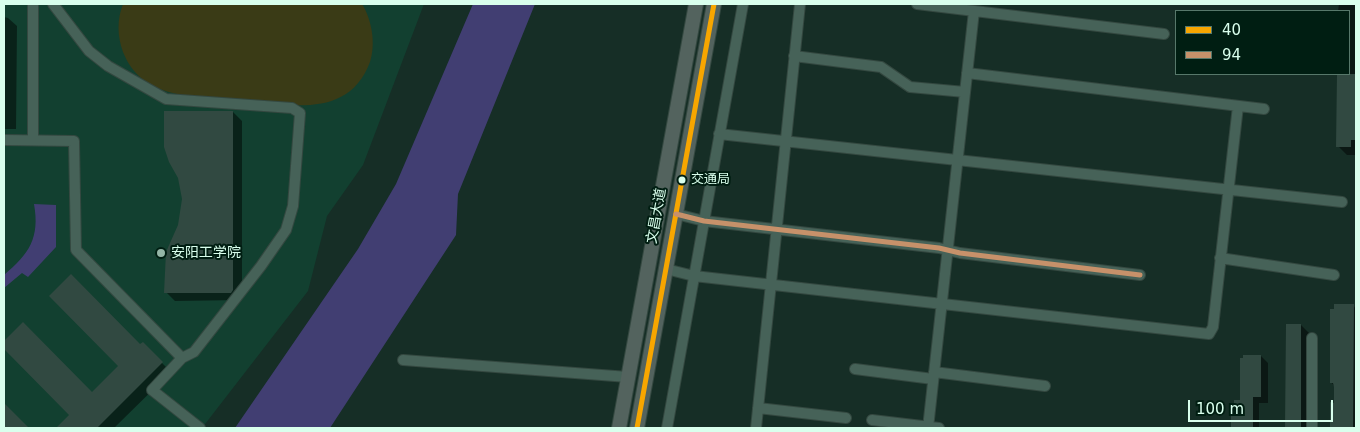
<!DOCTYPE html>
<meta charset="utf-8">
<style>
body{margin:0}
#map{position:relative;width:1360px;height:432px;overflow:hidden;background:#162e26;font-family:"DejaVu Sans",sans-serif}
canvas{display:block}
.frame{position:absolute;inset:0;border:5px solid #d9ffed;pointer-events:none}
.legend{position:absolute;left:1175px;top:10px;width:175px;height:65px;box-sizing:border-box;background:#001e12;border:1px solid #57786a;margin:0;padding:6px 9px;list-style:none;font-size:15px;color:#d9ffed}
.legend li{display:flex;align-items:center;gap:10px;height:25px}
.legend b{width:25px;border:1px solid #57786a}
.scale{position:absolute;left:1188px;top:400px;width:145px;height:22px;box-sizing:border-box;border:2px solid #d9ffed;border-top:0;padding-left:6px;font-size:15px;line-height:18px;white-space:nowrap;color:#d9ffed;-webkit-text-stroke:4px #001e12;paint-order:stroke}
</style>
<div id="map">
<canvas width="1360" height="432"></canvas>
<div class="frame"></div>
<ul class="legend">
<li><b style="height:6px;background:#f7a600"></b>40</li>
<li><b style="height:6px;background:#c7916a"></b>94</li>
</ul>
<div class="scale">100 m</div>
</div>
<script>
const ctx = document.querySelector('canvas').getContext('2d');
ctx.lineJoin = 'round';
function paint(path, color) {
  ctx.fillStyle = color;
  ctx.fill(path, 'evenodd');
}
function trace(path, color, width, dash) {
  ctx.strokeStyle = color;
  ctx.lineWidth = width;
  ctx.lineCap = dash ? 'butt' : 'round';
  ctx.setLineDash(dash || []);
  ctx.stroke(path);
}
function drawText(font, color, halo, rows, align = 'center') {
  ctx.font = font + ' "DejaVu Sans","Noto Sans SC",sans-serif';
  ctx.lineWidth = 4;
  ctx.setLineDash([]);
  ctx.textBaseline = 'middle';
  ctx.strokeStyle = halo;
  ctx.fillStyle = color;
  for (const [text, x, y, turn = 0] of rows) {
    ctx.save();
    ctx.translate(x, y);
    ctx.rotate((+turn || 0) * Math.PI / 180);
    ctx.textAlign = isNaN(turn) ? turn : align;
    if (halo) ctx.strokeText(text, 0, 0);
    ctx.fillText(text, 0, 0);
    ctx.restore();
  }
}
paint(new Path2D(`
 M4,4H424L363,165L327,216L308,291L202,428H4Z`), '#124030');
paint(new Path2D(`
 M123,4H362C372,20 376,44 370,62C348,121 286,104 237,100C194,96 142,100 123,52C117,36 117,19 123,4Z`), '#3a3b16');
paint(new Path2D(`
 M473,4H535L458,194L456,235L330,428H235L358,249L396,184Z
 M34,204L56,205V247L28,277L22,273L4,288V275C29,254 40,238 34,204Z`), '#413e72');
paint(new Path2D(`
 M1166,4H1188V5L1167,4Z
 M1339,4H1356V155H1347L1338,146V74H1349V11H1338Z
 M4,17L8,18L17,26L16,129H4Z
 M233,112L242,121V300L175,301L166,292Z
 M1353,305L1356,309V428H1331V404H1335V387L1331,382Z
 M23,324L92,394L143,344L171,372L114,428H58L71,415L4,347V343Z
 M1287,325H1301L1310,334L1309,428H1286Z
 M1261,356L1268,363V403H1259V428H1232V405L1241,401Z`), '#0007');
paint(new Path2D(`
 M1337,74H1355V140H1351V147H1336Z
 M164,111H233V290L231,293H164L166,252L178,225L182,199L178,178L169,162L164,147Z
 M71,274L140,344L143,342L163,362L97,428H56L69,415L4,349V341L23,322L92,392L118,366L49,296Z
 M1334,304H1354L1353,428H1330V402L1334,403V387L1333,383H1330V309H1334Z
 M1286,324H1301V428H1285Z
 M1243,355H1261V397H1253V428H1231V404H1234V400H1240V358H1243Z
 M4,403L29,428H4Z`), '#314941');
const minor = new Path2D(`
 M33,4V140
 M53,4L89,51L108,66L166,99L292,108L300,113L293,206L286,230L261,266L194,352L182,358L152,390L200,428
 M917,4L1164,34
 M794,56L881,67L910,87L965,92
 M967,73L1264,109
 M719,134L1342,202
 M4,140L74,141L76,250L182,358
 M676,214L704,221L939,248L960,253L1140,275
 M1220,258L1334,275
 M666,269L694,276L1209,334L1213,327L1238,106
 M403,360L628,377
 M855,369L933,379
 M934,372L1045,386
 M758,408L846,418
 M872,420L939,428
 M667,428L743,4
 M756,428L800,4
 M928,428L974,11
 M1312,428V338`);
const major = new Path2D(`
 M619,428L696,4
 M637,428L714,4`);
trace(minor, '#344840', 12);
trace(major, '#344840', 16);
trace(minor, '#466258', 10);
trace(major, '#53635e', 14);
trace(new Path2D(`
 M637,428L714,4`), '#f7a600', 5);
trace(new Path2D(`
 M676,214L704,221L939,248L960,253L1140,275`), '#c7916a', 5);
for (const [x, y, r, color] of [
 [682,180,4.5,"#d9ffed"],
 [161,253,5,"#95b6a7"]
]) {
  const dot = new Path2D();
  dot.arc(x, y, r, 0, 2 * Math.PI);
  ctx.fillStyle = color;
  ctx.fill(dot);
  trace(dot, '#001e12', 2);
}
drawText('13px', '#d9ffed', '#001e12', [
 ["交通局",691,180]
], 'left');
drawText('14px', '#d9ffed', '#001e12', [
 ["文昌大道",657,216,-80]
]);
drawText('14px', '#d9ffed', '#001e12', [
 ["安阳工学院",171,253]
], 'left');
</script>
